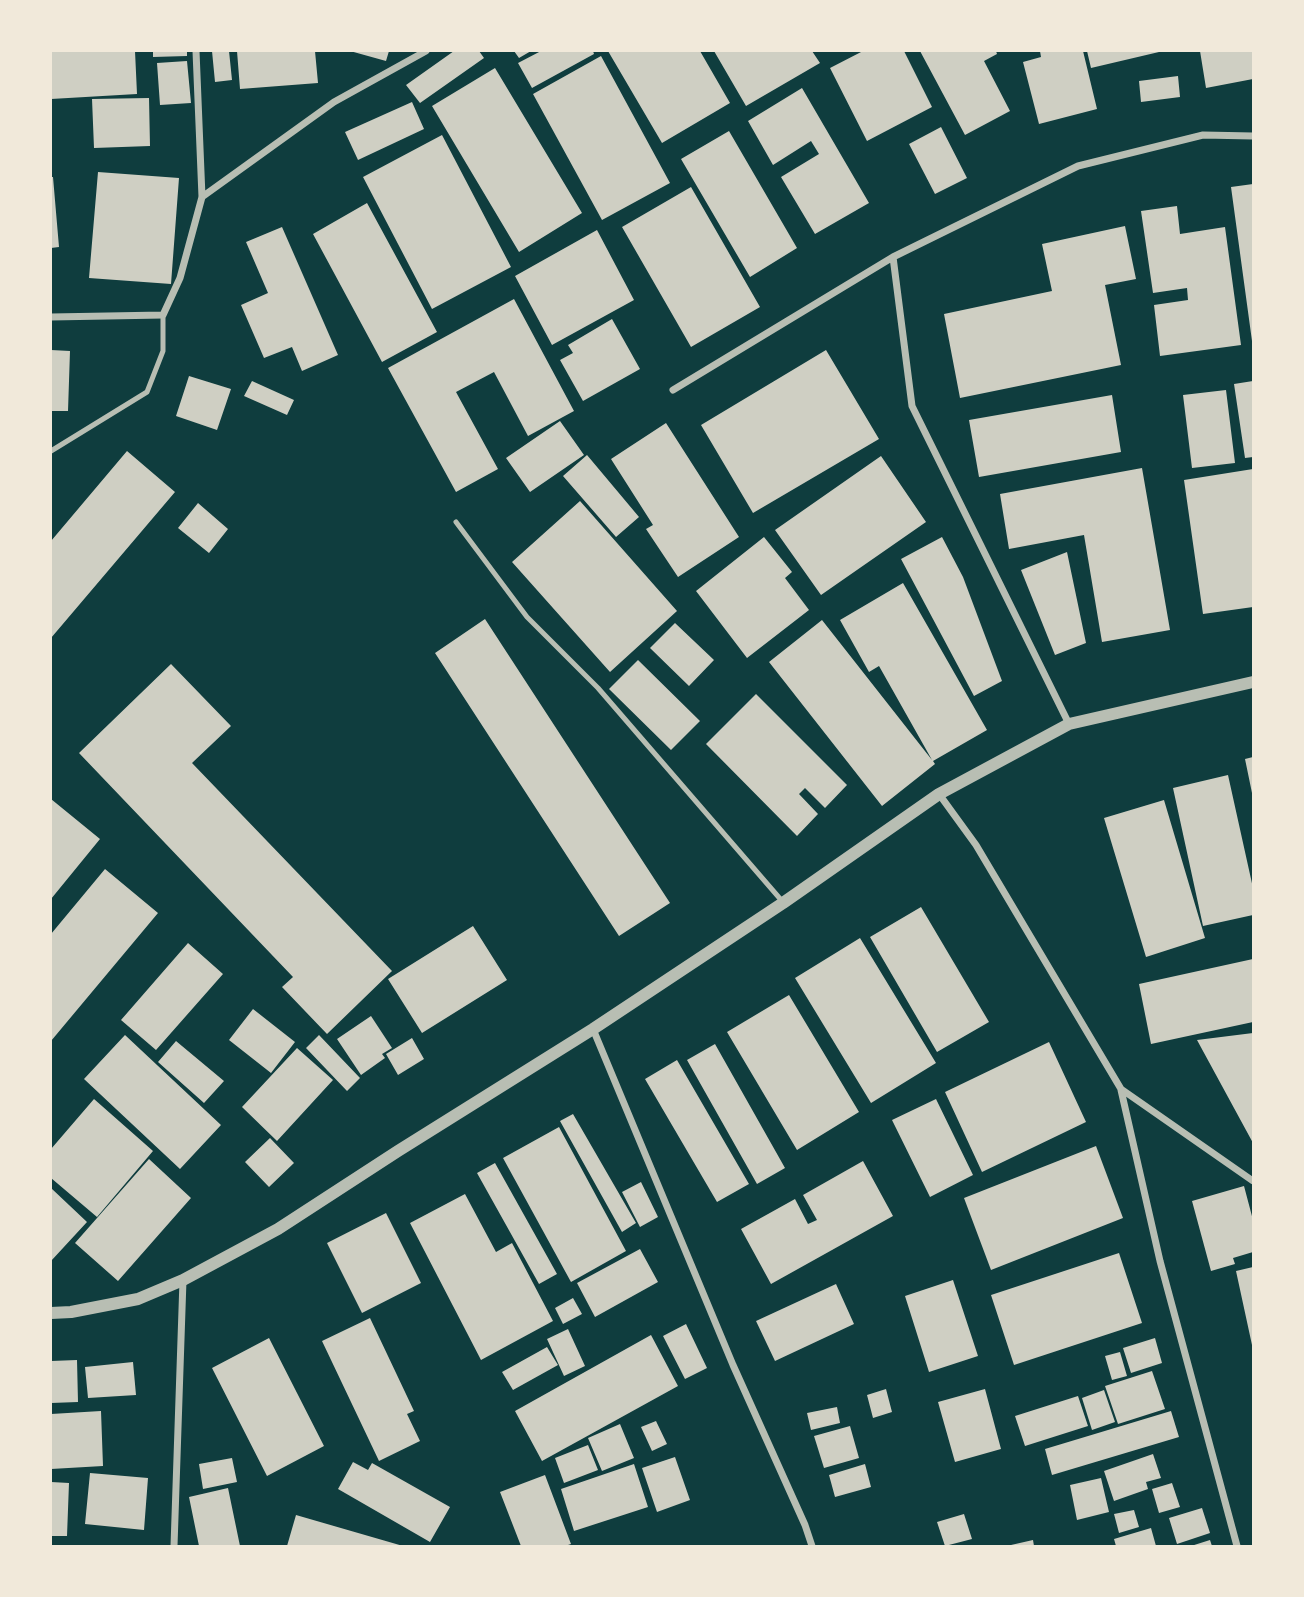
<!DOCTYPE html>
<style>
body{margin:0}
#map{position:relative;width:1304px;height:1597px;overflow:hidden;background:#0f3d3e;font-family:"Source Sans 3",sans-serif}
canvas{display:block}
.frame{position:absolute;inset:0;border:52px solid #f1e9da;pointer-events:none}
</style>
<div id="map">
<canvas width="1304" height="1597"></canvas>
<div class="frame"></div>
</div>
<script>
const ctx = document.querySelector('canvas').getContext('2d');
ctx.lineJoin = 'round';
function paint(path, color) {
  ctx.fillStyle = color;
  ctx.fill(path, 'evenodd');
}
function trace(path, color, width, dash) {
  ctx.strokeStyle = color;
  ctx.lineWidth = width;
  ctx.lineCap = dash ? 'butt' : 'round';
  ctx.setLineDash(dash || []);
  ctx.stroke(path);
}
paint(new Path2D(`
 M51,51H135L137,94L51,99Z
 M153,51H187V56L153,57Z
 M212,51H229L232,80L215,82Z
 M237,51H315L318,83L240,89Z
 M350,51H389L386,61Z
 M454,51H479L484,58L420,103L406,85Z
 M514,51H531L519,58Z
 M541,51H593L594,54L532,88L518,63Z
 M608,51H700L730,103L662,143Z
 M714,51H812L820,63L746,106Z
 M863,51H904L932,107L867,141L830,68Z
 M920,51H996L997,54L984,61L1010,111L965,135Z
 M1040,51H1083L1097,109L1039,124L1023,62L1041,57Z
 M1087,51H1158L1159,52L1091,68Z
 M1200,51H1253V79L1206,88Z
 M601,56L670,183L602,220L533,94Z
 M187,61L191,103L160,105L157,63Z
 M495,68L582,213L519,252L432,106Z
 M1178,76L1180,97L1141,102L1139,81Z
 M802,88L869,203L815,234L781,177L819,154L811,141L773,165L748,121Z
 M149,98L150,146L94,148L92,99Z
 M412,102L424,129L358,160L345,132Z
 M941,127L967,178L935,194L909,144Z
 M729,131L797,248L750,277L681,159Z
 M442,135L511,267L432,309L363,177Z
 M98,172L179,178L171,284L89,278Z
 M51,177H53L59,247L51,248Z
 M1253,184V341H1252L1231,187Z
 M691,187L760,307L691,347L622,227Z
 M367,203L437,332L382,362L313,234Z
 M1177,206L1180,234L1225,227L1241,345L1160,356L1154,305L1188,300L1187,288L1153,293L1141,211Z
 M1125,226L1136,279L1105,285L1121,365L960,398L944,314L1052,291L1042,244Z
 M282,227L338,355L302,371L292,347L264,358L241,305L268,293L246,242Z
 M597,230L634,300L552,345L515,276Z
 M514,299L574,411L528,436L494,372L456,392L498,469L456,492L388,368Z
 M612,319L640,369L583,401L560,360L573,353L568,345Z
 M51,350L70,351L68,411H51Z
 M826,350L879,439L753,513L701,425Z
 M189,376L231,389L217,430L176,416Z
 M252,381L294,400L287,415L244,396Z
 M1253,381V457L1245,458L1234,384Z
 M1226,390L1235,463L1192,468L1183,395Z
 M1112,395L1121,452L979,477L969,420Z
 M560,421L584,455L530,492L506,458Z
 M666,423L739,537L678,577L646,529L653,525L611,459Z
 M127,451L175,492L51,638V541Z
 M587,455L639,517L616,537L563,476Z
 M881,456L926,522L821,595L775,530Z
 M1142,468L1170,630L1102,642L1084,535L1009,549L1000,494Z
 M1253,469V607L1203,614L1184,480Z
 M580,501L677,611L610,672L512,562Z
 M198,503L228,529L209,553L178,528Z
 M764,537L792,572L785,578L809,610L747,658L696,591Z
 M942,537L963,577L1002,681L974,696L901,559Z
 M1067,552L1086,643L1055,655L1021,570Z
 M903,583L987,730L933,761L935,764L882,806L769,662L822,620L932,760L879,666L869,672L840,620Z
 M485,619L670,903L619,936L435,653Z
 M675,623L714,660L689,686L650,648Z
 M638,660L700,721L671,750L609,689Z
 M171,664L231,726L192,763L392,971L327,1034L282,987L293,977L79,753Z
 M756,694L847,785L825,808L805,788L799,794L818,814L797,836L706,744Z
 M1253,757V793H1252L1245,759Z
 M1228,775L1253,888V915L1203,926L1173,788Z
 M51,799L100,839L51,899Z
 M1164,800L1205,938L1146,957L1104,818Z
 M105,869L158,913L51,1041V934Z
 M921,907L989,1022L937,1052L870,937Z
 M473,926L507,980L422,1033L388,979Z
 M860,938L936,1063L871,1103L795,978Z
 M188,943L223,974L156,1050L121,1020Z
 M1253,959V1022L1151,1044L1139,984Z
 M789,995L859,1112L797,1150L727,1032Z
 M253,1009L295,1042L271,1073L229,1040Z
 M371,1016L392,1048L382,1054L385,1058L361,1075L337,1039Z
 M1253,1033V1143L1197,1040Z
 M125,1035L221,1125L180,1169L84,1079Z
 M319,1035L360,1078L347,1091L306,1048Z
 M412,1038L424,1059L398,1075L386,1054Z
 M176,1041L224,1081L204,1103L158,1062Z
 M1049,1042L1086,1122L982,1172L945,1092Z
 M715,1044L785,1168L757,1184L687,1060Z
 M297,1048L333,1080L277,1141L242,1107Z
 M677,1060L749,1184L717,1202L645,1079Z
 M94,1099L153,1151L97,1217L51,1178V1149Z
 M936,1099L973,1175L930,1197L892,1120Z
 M573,1114L636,1223L622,1232L560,1121Z
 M559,1127L626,1251L571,1282L503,1158Z
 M270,1138L294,1163L269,1187L245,1162Z
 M1096,1146L1123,1218L991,1270L964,1198Z
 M149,1159L191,1198L118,1281L75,1243Z
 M863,1161L893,1216L771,1284L741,1229L795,1199L808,1224L817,1220L803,1195Z
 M495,1163L557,1274L539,1284L477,1173Z
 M641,1182L658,1217L640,1227L622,1192Z
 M1244,1186L1253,1220V1252L1233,1258L1235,1264L1211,1271L1192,1201Z
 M51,1188L87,1222L51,1261Z
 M465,1194L496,1252L512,1243L553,1321L481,1360L410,1223Z
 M386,1213L421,1283L362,1313L327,1243Z
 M640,1249L658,1282L595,1317L577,1283Z
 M1119,1253L1142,1323L1014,1365L991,1295Z
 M1253,1267V1345H1252L1236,1271Z
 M953,1280L978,1356L929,1372L905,1296Z
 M836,1284L854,1324L775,1361L756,1321Z
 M573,1298L582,1314L563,1324L555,1308Z
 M370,1318L414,1411L407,1414L420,1441L379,1461L322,1341Z
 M686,1324L707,1368L685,1379L663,1336Z
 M568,1329L585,1366L564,1376L547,1339Z
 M651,1335L678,1386L542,1461L515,1411Z
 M269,1338L324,1446L267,1476L212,1368Z
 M1155,1338L1162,1363L1131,1373L1123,1348Z
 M547,1347L558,1365L513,1390L502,1372Z
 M1120,1352L1127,1376L1112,1380L1105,1356Z
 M77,1360L78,1402L51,1403V1361Z
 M133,1362L136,1395L88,1398L85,1367Z
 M1152,1371L1165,1409L1118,1424L1105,1386Z
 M886,1389L892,1412L873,1418L867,1395Z
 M985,1389L1001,1449L955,1462L938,1402Z
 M1104,1390L1115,1422L1092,1430L1082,1398Z
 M1078,1396L1088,1426L1025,1446L1015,1416Z
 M837,1407L840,1423L811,1430L807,1413Z
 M101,1411L103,1466L51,1469V1414Z
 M1171,1411L1179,1437L1052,1475L1045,1449Z
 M656,1421L667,1444L652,1451L641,1427Z
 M620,1424L634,1458L602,1471L588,1438Z
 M850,1426L859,1458L824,1468L814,1436Z
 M588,1445L598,1470L564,1483L555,1458Z
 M1153,1454L1161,1478L1146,1482L1148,1489L1114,1501L1104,1471Z
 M675,1457L690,1500L657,1512L642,1468Z
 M232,1458L237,1482L203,1489L199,1464Z
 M353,1462L368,1470L372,1463L450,1507L430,1542L338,1489Z
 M634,1464L648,1507L574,1531L561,1489Z
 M865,1464L871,1487L835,1497L829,1475Z
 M90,1473L148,1478L144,1530L85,1524Z
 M545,1475L571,1544L565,1546H521L500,1492Z
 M1101,1478L1109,1512L1077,1520L1070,1485Z
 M51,1482L69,1483L67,1536H51Z
 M1172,1483L1180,1507L1159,1513L1152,1489Z
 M228,1488L240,1546H199L189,1497Z
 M1202,1508L1210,1533L1177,1544L1169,1518Z
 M1134,1510L1139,1527L1119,1533L1114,1514Z
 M964,1514L972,1539L945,1546L937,1522Z
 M296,1515L403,1546H287Z
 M1151,1528L1156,1546H1116L1114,1539Z
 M1033,1540L1034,1546H1012L1011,1545Z
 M1210,1540L1212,1546H1191Z`), '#cfcfc3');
trace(new Path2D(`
 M51,451L147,392L163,351V315
 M456,522L527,617L598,688L782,901`), '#b8beb3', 5);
trace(new Path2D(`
 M202,197L334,102L426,51
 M893,257L912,406L1069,724
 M51,317L163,315L180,278L202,197L196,51
 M673,390L893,257L1078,166L1203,135L1253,136
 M939,794L976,845L1121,1089L1253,1181
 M593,1029L733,1365L805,1525L812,1546
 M1121,1090L1160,1261L1237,1546
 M174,1546L183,1280`), '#b8beb3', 7);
trace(new Path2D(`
 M51,1313L71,1312L138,1299L183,1280L278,1229L398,1151L593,1029L783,903L939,794L1069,724L1253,682`), '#b8beb3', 12);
</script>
